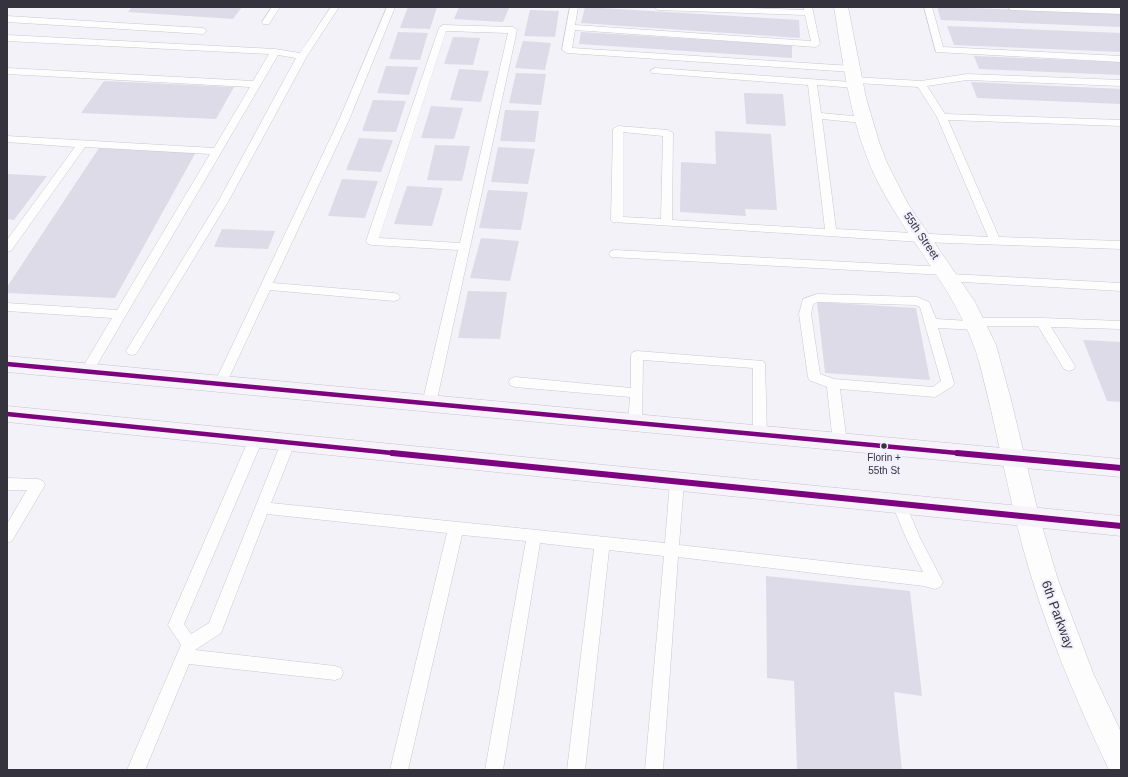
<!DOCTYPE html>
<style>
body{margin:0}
#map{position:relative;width:1128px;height:777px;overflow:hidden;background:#f3f2f8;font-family:Arial,sans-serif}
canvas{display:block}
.frame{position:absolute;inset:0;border:8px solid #35333e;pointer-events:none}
</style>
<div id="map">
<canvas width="1128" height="777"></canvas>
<div class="frame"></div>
</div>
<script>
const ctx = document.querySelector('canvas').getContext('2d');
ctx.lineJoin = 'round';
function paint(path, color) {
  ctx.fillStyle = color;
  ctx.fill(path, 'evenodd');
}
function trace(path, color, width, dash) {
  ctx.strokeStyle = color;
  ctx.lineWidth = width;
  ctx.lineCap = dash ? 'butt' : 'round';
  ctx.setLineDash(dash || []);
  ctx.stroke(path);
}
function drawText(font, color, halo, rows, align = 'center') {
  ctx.font = font + ' Arial,sans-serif';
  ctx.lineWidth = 4;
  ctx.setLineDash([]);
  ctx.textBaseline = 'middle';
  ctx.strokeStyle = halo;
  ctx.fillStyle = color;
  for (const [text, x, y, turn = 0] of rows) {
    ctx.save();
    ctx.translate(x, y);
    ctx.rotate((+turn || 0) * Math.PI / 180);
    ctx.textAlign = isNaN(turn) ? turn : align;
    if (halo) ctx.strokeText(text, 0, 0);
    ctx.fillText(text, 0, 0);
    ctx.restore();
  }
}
paint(new Path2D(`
 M132,7H242L233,19L128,12Z
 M408,7H437L430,29L400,28Z
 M459,7H494L509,8L503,22L454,19Z
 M585,7L799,20L800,38L581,23Z
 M937,7L1121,13V27L941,20Z
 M530,10L559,11L555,37L524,36Z
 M947,26L1121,33V52L954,45Z
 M398,32L428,33L420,60L389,59Z
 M581,32L792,45V58L579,44Z
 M453,37L480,38L473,65L444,64Z
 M523,41L551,43L545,70L515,68Z
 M974,56L1121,62V75L979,69Z
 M386,66L418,67L409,95L377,93Z
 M459,69L489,71L481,102L450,100Z
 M516,73L546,74L541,105L509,103Z
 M104,81L234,87L216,119L81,113Z
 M971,82L1121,89V104L977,98Z
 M744,93L783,94L786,126L746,124Z
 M373,100L406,101L396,132L362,131Z
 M431,106L463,108L454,139L421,138Z
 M505,110L539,111L535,142L500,141Z
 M715,131L771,134L777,210L745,209L746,216L680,212L681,162L716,164Z
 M359,138L393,140L381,172L346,170Z
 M435,145L470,146L462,181L427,180Z
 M498,147L535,149L528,184L491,182Z
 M99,148L196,152L115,298L7,293V287Z
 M7,174L47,176L14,220L7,219Z
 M342,179L378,181L365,218L328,216Z
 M407,186L443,188L432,226L394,224Z
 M488,190L528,192L521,230L479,228Z
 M222,229L275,231L268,249L214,247Z
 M481,238L519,241L510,281L470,278Z
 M468,291L507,292L500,339L458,338Z
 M817,302L916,308L930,380L825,373Z
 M1083,340L1121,342V402L1107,401Z
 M766,576L910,591L922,696L894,692L902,770H797L794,681L767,678Z`), '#dddbe7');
const service = new Path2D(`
 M272,7H280L269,24H263L262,22Z
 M331,7H339L307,56L228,202L136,354L132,355L128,354L126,351L218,202L296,58L278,55L91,375L86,377L81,375L80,372L112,318L7,311V303L117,310L210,154L85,147L11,251L7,252V240L75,147L7,142V136L214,148L250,87L7,74V68L253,81L269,54L7,41V35L275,49L300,53Z
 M387,7H395L349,120L273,283L394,293L398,294L400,297L398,300L394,301L270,290L226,384L225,387L220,389L215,387L214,384L339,120Z
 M570,7H578L575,25L811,41L805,15L658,10L654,7H723L804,10V7H812L820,44L816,47L575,30L572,48L852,66L857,69L852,72L567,53L562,50Z
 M924,7H932L943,47L1121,56V62L936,52Z
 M1007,7L1121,8V14L1011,10Z
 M7,16L203,28L207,31L203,34L7,22Z
 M443,25L513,27L517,30L436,404L434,407L429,409L424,407L422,404L458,250L372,245L368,244L366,241L439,28ZM446,31L508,33L460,243L379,238Z
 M655,68L851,82L849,80L851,78L854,77L921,81L967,74L1121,80V86L967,80L927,86L945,114L1121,120V126L948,120L999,237L1121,241V249L921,242L613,222L611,220L613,129L618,126L668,130L673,133L672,220L825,229L808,85L652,73L650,71ZM858,83L918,87L937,117L988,237L836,229L822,119L863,123L868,120L863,117L821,113L817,85L855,88L858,87L860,85ZM623,132L663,136L661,219L623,217Z
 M615,250L945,267L949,268L951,271L949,274L945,275L611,257L609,254L611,251Z
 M950,274L1121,283V291L946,281L944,278L946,275Z
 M817,294L917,297L929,302L936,319L970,321L972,319L976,318H1042L1121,321V329L1051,327L1075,366L1074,369L1069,371L1064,369L1038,326H984L982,329L978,330L938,328L954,383L953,386L935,397L840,389L847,443L845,447L840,448L835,447L833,443L827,387L809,380L808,377L799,314L803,299ZM818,302L915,305L920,307L941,381L933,387L834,379L820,374L811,314L813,304Z
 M637,351L763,361L765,364L767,435L765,439L760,440L755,439L753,435V368L643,360L642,424L640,428L635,429L630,428L628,424L630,397L515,387L510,385L509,382L510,379L515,377L631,388V355L633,352Z
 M256,434L261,435L263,439L184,624L191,634L209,623L281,443L283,439L288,438L293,439L295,443L271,503L665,543L670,482L672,478L677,476L682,478L684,482L679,545L923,572L906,538L892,504L894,500L899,498L904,500L920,538L943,582L940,587L935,589L924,586L678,557L663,770H645L664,556L609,550L585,770H567L594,549L540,543L503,770H485L526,541L462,535L408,770H390L447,533L267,514L221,633L195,650L335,666L341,668L343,673L341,678L335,680L189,664L145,770H127L181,645L168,625L249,439L251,435Z
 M7,478L38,479L43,481L45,485L12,541L7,543V524L27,490H7Z`);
const tertiary = new Path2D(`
 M834,7H848L866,98L879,142L887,163L908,204L975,302L996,345L1011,400L1039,516L1058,580L1093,673L1121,732V770H1109C1075,698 1044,625 1023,548C1007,487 996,426 980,365C962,297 912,247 880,186C851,131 844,67 834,7Z`);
const primary = new Path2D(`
 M7,356L1121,459V477L7,372Z
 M7,406L1121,516V536L7,422Z`);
trace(service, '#c9c7cf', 1);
trace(tertiary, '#c9c7cf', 1);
trace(primary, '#c5c3ce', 1);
paint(service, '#fdfdfe');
paint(tertiary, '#fdfdfe');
paint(primary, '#f6f4fa');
trace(new Path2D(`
 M7,364L968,454
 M7,414L402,454`), '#7c027e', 4.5);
trace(new Path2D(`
 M392,453L1121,526
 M957,453L1121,468`), '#7c027e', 6);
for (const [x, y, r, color] of [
 [884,446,3.5,"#35333e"]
]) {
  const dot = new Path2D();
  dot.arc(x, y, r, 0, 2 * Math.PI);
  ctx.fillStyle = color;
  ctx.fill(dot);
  trace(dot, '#f1effb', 1.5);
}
drawText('10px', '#35333e', '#f1effb', [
 ["Florin +",884,458],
 ["55th St",884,471]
]);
drawText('11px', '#35333e', '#f1effb', [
 ["55th Street",921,236,56]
]);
drawText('13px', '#35333e', '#f1effb', [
 ["6th Parkway",1057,615,70]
]);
</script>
